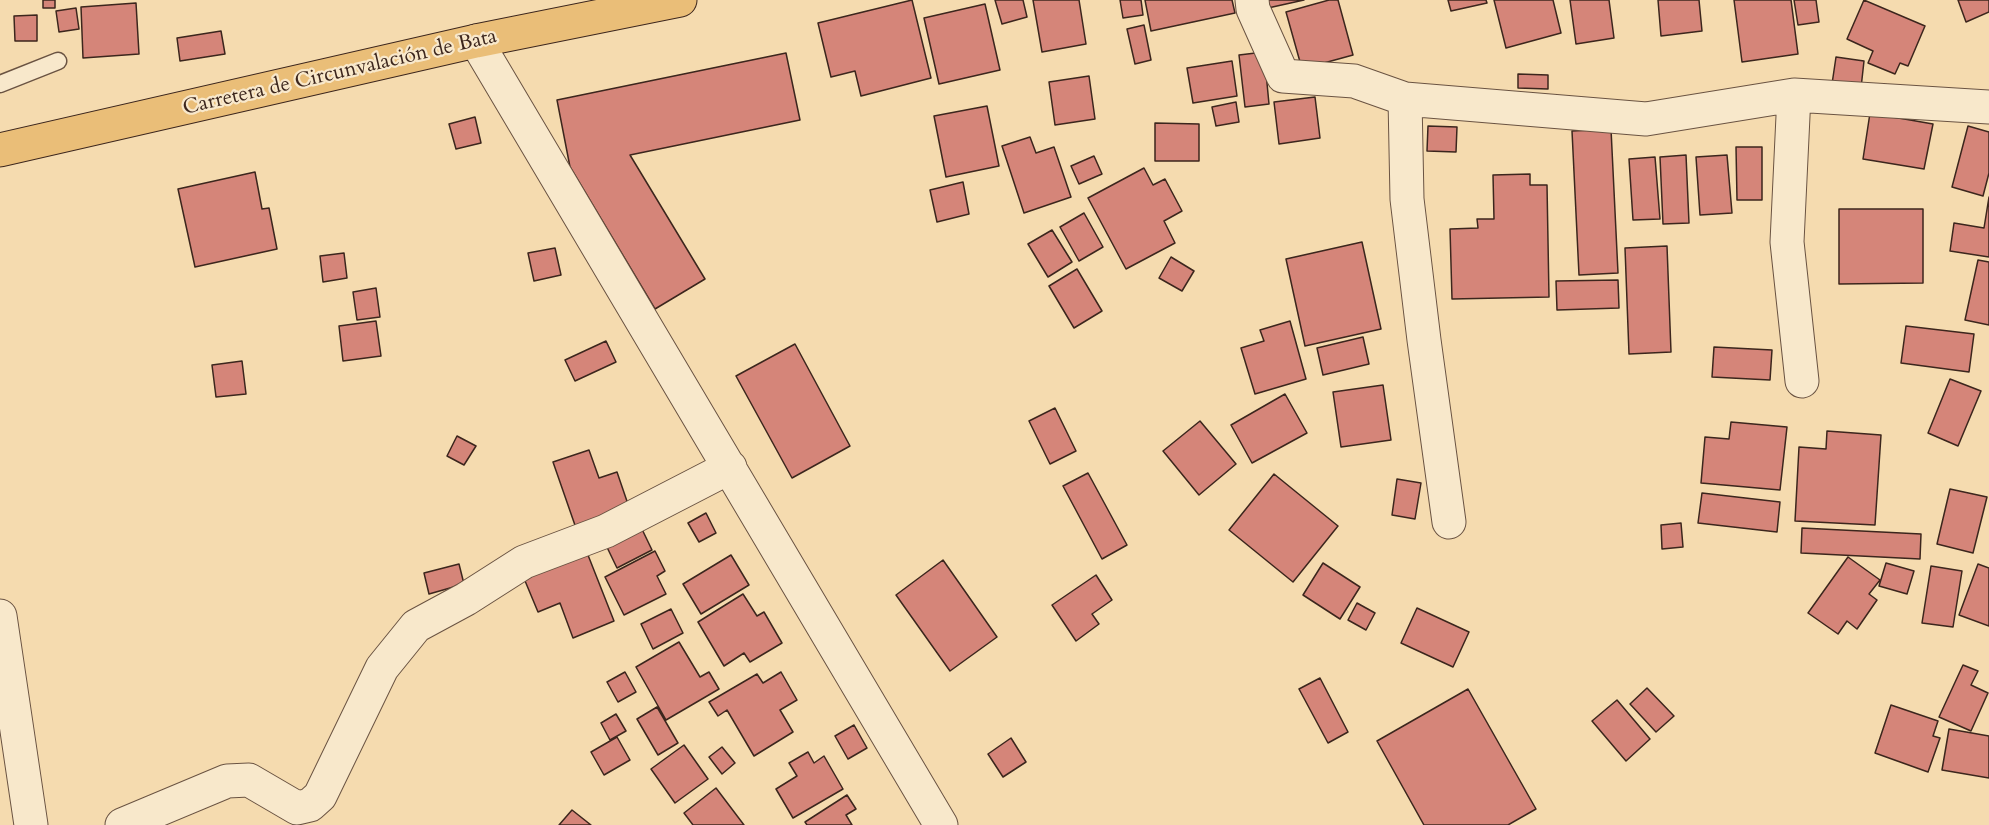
<!DOCTYPE html>
<meta charset="utf-8">
<style>
body{margin:0}
canvas{display:block;background:#f5dbaf}
</style>
<canvas width="1989" height="825"></canvas>
<script>
const ctx = document.querySelector('canvas').getContext('2d');
ctx.lineJoin = 'round';
function paint(path, color) {
  ctx.fillStyle = color;
  ctx.fill(path, 'evenodd');
}
function trace(path, color, width, dash) {
  ctx.strokeStyle = color;
  ctx.lineWidth = width;
  ctx.lineCap = dash ? 'butt' : 'round';
  ctx.setLineDash(dash || []);
  ctx.stroke(path);
}
function drawText(font, color, halo, rows, align = 'center') {
  ctx.font = font + ' Cardo,serif';
  ctx.lineWidth = 4.5;
  ctx.setLineDash([]);
  ctx.textBaseline = 'middle';
  ctx.strokeStyle = halo;
  ctx.fillStyle = color;
  for (const [text, x, y, turn = 0] of rows) {
    ctx.save();
    ctx.translate(x, y);
    ctx.rotate((+turn || 0) * Math.PI / 180);
    ctx.textAlign = isNaN(turn) ? turn : align;
    if (halo) ctx.strokeText(text, 0, 0);
    ctx.fillText(text, 0, 0);
    ctx.restore();
  }
}
const building = new Path2D(`
 M43,0H55V8H43Z
 M912,0L931,78L861,96L855,71L831,77L818,23Z
 M995,0H1023L1027,17L1002,24Z
 M1033,0H1079L1086,44L1042,52Z
 M1120,0H1141L1143,15L1123,18Z
 M1145,0H1232L1235,13L1151,31Z
 M1266,0H1304L1268,8Z
 M1329,0H1338L1353,55L1302,69L1286,12Z
 M1448,0H1486L1487,3L1451,11Z
 M1494,0H1553L1561,33L1506,48Z
 M1570,0H1609L1614,38L1576,44Z
 M1658,0H1699L1702,31L1661,36Z
 M1734,0H1791L1798,54L1742,62Z
 M1794,0H1816L1819,22L1798,25Z
 M1864,0L1925,26L1908,66L1900,63L1895,74L1868,63L1873,51L1847,39Z
 M1958,0H1989V12L1966,22Z
 M136,3L139,54L83,58L81,7Z
 M985,4L1000,70L939,84L924,18Z
 M76,8L79,29L59,32L56,11Z
 M37,15V41H15L14,16Z
 M1144,25L1151,60L1135,64L1127,29Z
 M221,31L225,54L180,61L177,38Z
 M1264,52L1269,104L1245,107L1239,55Z
 M786,53L800,120L630,155L705,279L655,309L570,167L557,100Z
 M1836,57L1864,61L1861,88L1832,84Z
 M1232,61L1237,96L1193,103L1187,68Z
 M1518,74L1548,75V89L1518,88Z
 M1089,76L1095,119L1055,125L1049,82Z
 M1315,97L1320,138L1279,144L1274,102Z
 M1236,102L1239,122L1216,126L1212,107Z
 M987,106L999,166L946,177L934,116Z
 M1870,113L1933,124L1924,169L1863,159Z
 M475,117L481,143L456,149L449,124Z
 M1155,123L1199,124V161H1155Z
 M1428,126L1457,127L1456,152L1427,151Z
 M1968,126L1989,132V173L1983,196L1952,187Z
 M1611,129L1618,273L1579,275L1572,131Z
 M1030,137L1036,153L1054,147L1071,197L1024,213L1002,146Z
 M1736,147H1762V200H1737Z
 M1686,155L1689,223L1663,224L1660,157Z
 M1727,155L1732,213L1700,215L1696,157Z
 M1094,156L1102,174L1079,184L1071,166Z
 M1655,157L1660,219L1633,220L1629,159Z
 M1144,168L1153,185L1165,179L1182,211L1164,221L1175,243L1126,269L1088,198Z
 M255,172L262,209L269,208L277,249L195,267L178,189Z
 M1530,174V185H1547L1549,297L1452,299L1450,229L1478,228L1477,219H1494L1493,175Z
 M963,182L969,214L937,222L930,190Z
 M1989,197V257L1950,251L1954,223L1984,228Z
 M1839,209H1923V283L1839,284Z
 M1084,213L1103,247L1079,261L1060,227Z
 M1052,230L1072,262L1048,277L1028,244Z
 M1362,242L1381,329L1305,346L1286,259Z
 M1667,246L1671,352L1629,354L1625,248Z
 M555,248L561,275L534,281L528,253Z
 M344,253L347,278L323,282L320,256Z
 M1171,257L1194,271L1182,291L1159,278Z
 M1978,260L1989,262V325L1965,320Z
 M1077,269L1102,311L1074,328L1049,286Z
 M1618,280L1619,308L1557,310L1556,281Z
 M376,288L380,317L357,320L353,292Z
 M376,321L381,356L343,361L339,326Z
 M1290,321L1306,379L1255,394L1241,348L1264,341L1260,330Z
 M1906,326L1974,334L1969,372L1901,363Z
 M1363,337L1369,364L1323,375L1317,348Z
 M606,341L616,362L575,381L565,360Z
 M795,344L850,446L792,478L736,376Z
 M1714,347L1772,350L1770,380L1712,377Z
 M242,361L246,394L216,397L212,365Z
 M1950,379L1981,391L1958,446L1928,433Z
 M1383,385L1391,440L1341,447L1333,392Z
 M1285,394L1307,433L1252,463L1231,425Z
 M1055,408L1076,451L1050,464L1029,421Z
 M1200,421L1236,464L1199,495L1163,451Z
 M1731,422L1787,427L1780,490L1701,483L1705,437L1729,439Z
 M1827,431L1881,435L1875,525L1795,521L1799,447L1826,449Z
 M457,436L476,446L464,465L447,456Z
 M589,450L599,478L617,472L631,513L577,531L553,462Z
 M1088,473L1127,545L1102,559L1063,486Z
 M1274,474L1338,526L1293,582L1229,530Z
 M1397,479L1421,483L1415,519L1392,515Z
 M1950,489L1987,497L1973,553L1937,544Z
 M1702,493L1780,502L1777,532L1698,523Z
 M706,513L716,533L699,542L688,523Z
 M639,523L652,550L617,568L604,541Z
 M1681,523L1683,547L1662,549L1661,525Z
 M1802,528L1921,534L1920,559L1801,553Z
 M586,550L614,621L573,638L560,603L538,612L523,576Z
 M655,551L665,571L657,576L666,594L624,615L605,577Z
 M731,555L749,585L701,614L683,584Z
 M1848,557L1880,580L1869,594L1877,600L1857,629L1847,621L1838,634L1808,613Z
 M943,560L997,637L950,671L896,595Z
 M1323,563L1360,587L1340,619L1303,595Z
 M1886,563L1914,571L1907,594L1879,586Z
 M459,564L464,584L429,594L424,573Z
 M1978,564L1989,568V626L1959,615Z
 M1931,566L1962,571L1953,627L1922,623Z
 M1096,575L1112,600L1092,614L1099,624L1076,641L1052,605Z
 M743,594L757,616L764,612L782,643L750,662L744,653L724,666L698,622Z
 M1357,603L1375,613L1366,630L1348,620Z
 M1417,608L1469,632L1453,667L1401,643Z
 M671,609L683,633L653,649L641,624Z
 M679,642L700,677L709,672L719,689L666,720L636,667Z
 M1963,665L1978,671L1971,685L1988,693L1971,731L1939,717Z
 M625,672L636,692L618,702L607,682Z
 M781,672L797,700L780,710L793,732L754,756L727,710L718,716L709,702L757,674L763,683Z
 M1320,678L1348,732L1328,743L1299,689Z
 M1647,688L1674,716L1656,732L1630,704Z
 M1468,689L1536,809L1508,825H1424L1377,741Z
 M1617,700L1650,739L1626,761L1592,721Z
 M1891,705L1938,721L1933,736L1940,738L1928,772L1875,753Z
 M657,707L678,743L658,755L637,719Z
 M616,714L626,731L610,740L601,723Z
 M854,725L867,748L848,759L835,736Z
 M1949,729L1989,736V778L1942,770Z
 M617,737L630,760L604,775L591,752Z
 M1011,738L1026,762L1003,777L988,754Z
 M684,745L708,779L675,803L651,769Z
 M722,747L735,763L722,774L709,757Z
 M808,752L814,763L824,756L843,789L793,818L776,789L797,776L789,763Z
 M716,788L744,825H693L684,813Z
 M847,795L856,809L846,815L852,825H807L805,822Z
 M572,810L591,825H559Z`);
paint(building, '#d58579');
trace(building, '#3c261d', 1.5);
const lane = new Path2D(`
 M0,84L58,61`);
const street = new Path2D(`
 M1252,0L1253,9L1283,76L1354,81L1405,99L1646,119L1794,95L1989,107
 M476,41L941,825
 M1794,95L1787,242L1802,381
 M1405,99L1407,199L1424,340L1449,522
 M0,616L31,825
 M122,825L227,781L249,780L297,808L310,805L320,796L382,668L416,626L466,599L524,562L606,531L730,467`);
const primary = new Path2D(`
 M0,150L476,41L680,0`);
trace(lane, '#6a5342', 19);
trace(street, '#6a5342', 35);
trace(primary, '#3c261d', 35);
trace(lane, '#f8e8cb', 16);
trace(street, '#f8e8cb', 33);
trace(primary, '#eabe78', 33);
drawText('21px', '#3c261d', '#f8e8cb', [
 ["Carretera de Circunvalación de Bata",340,73,-13]
]);
</script>
